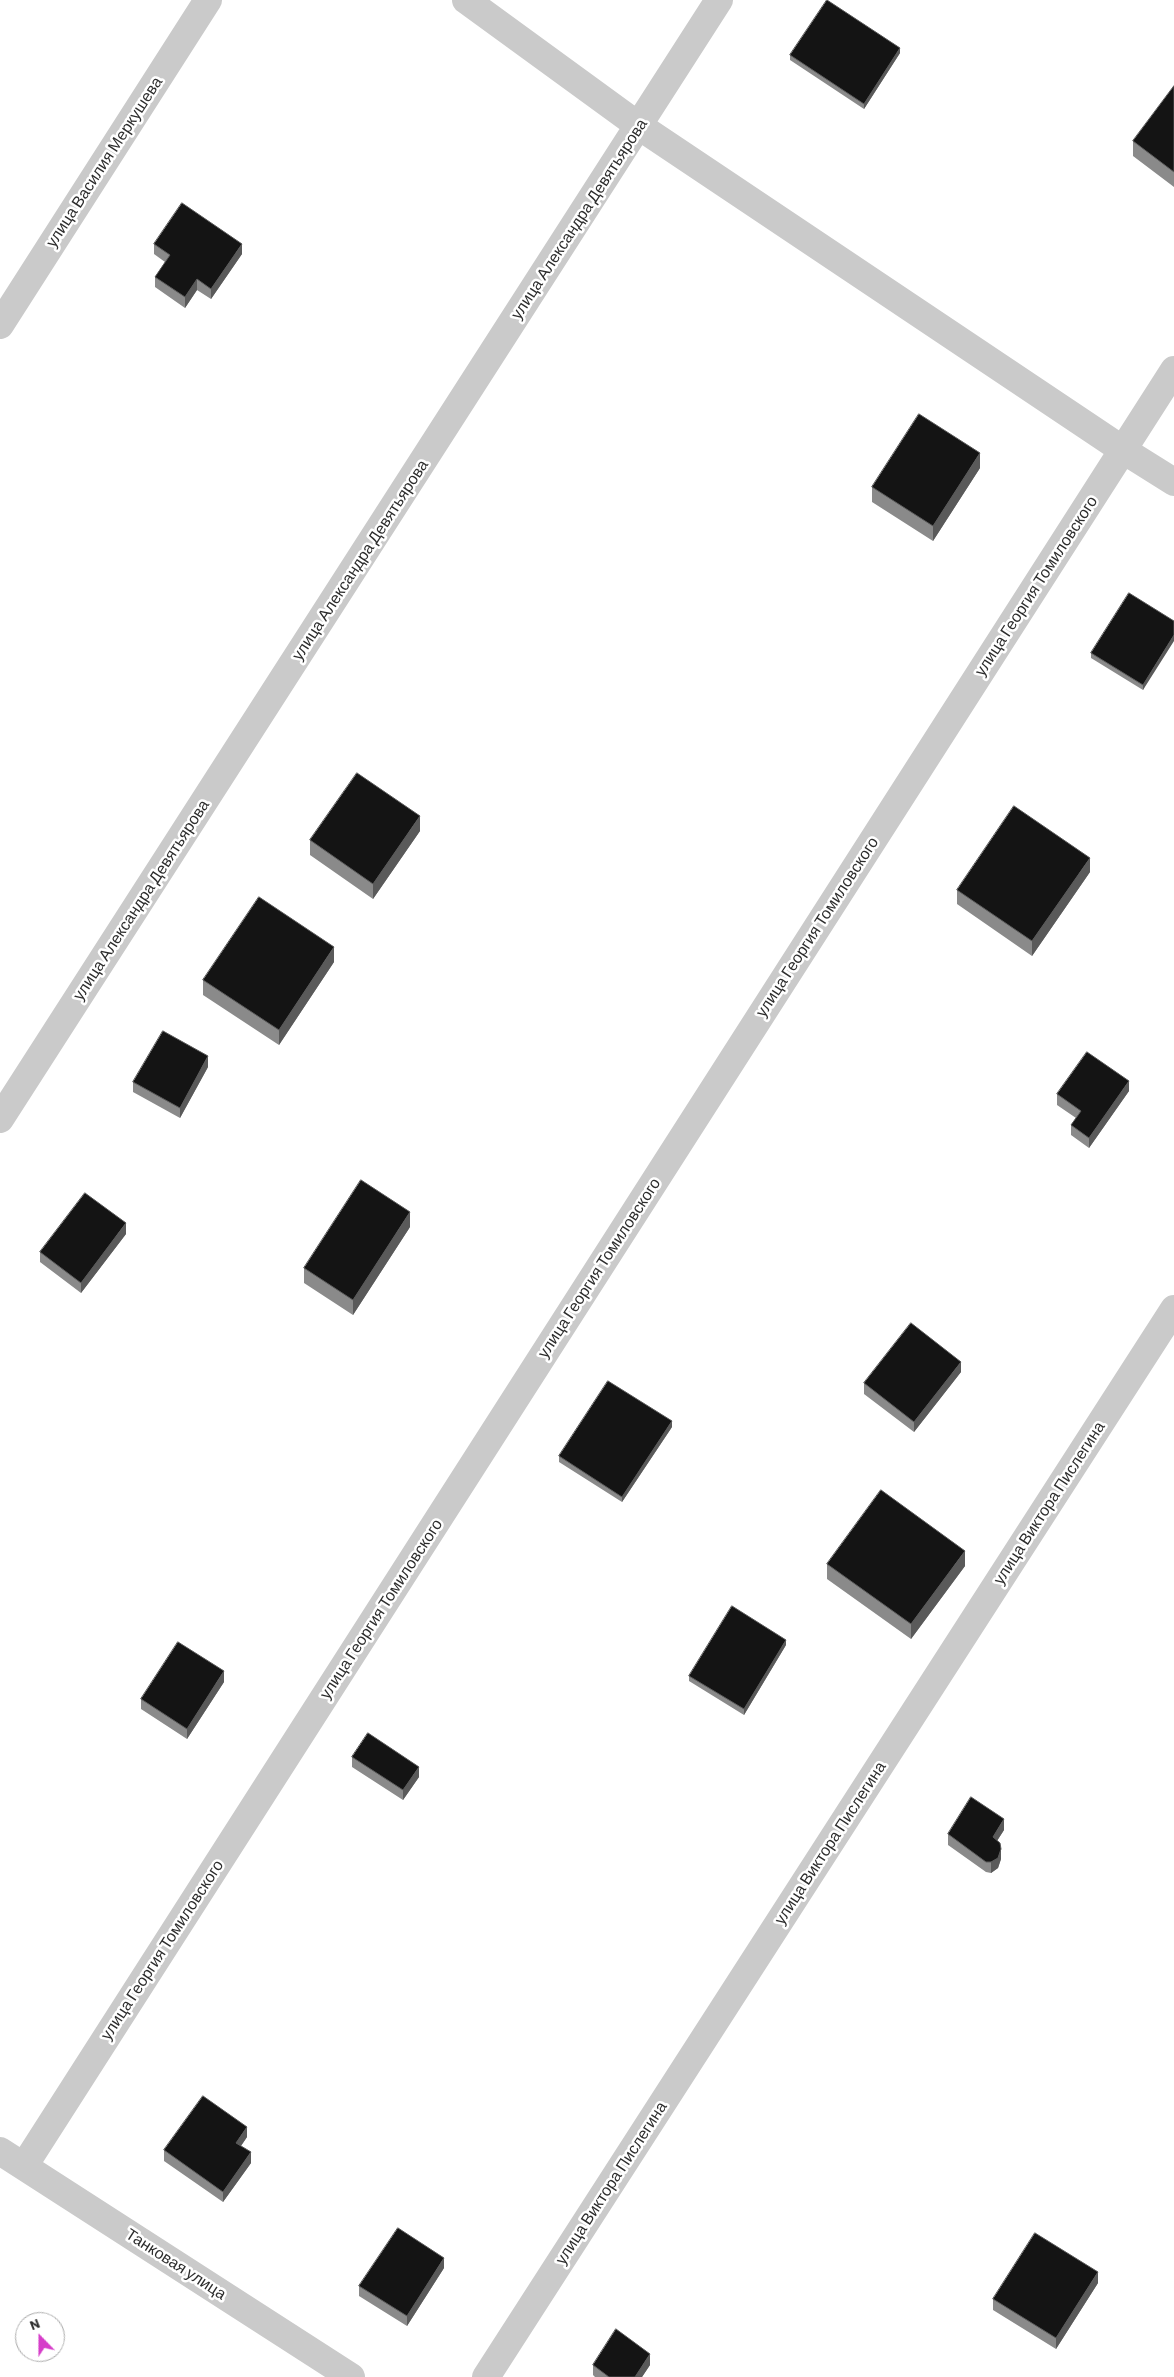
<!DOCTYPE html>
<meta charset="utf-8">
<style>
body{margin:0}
#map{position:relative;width:1174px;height:2377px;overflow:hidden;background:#fff;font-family:Barlow,sans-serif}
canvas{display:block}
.north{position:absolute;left:15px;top:2312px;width:50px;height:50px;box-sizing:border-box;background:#fff;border:1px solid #ababab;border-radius:50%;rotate:338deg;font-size:14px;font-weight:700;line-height:20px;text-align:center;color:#2d2d2d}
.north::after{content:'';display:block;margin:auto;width:18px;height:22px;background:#d63dc9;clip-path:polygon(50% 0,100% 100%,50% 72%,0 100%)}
</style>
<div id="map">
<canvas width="1174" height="2377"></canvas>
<div class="north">N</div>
</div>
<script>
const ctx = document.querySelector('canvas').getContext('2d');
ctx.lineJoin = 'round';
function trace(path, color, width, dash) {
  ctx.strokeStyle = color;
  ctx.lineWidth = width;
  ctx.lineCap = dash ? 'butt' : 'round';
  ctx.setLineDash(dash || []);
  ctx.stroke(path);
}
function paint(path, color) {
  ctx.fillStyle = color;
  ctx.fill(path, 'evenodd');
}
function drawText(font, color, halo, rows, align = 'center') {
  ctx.font = font + ' Barlow,sans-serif';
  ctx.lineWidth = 5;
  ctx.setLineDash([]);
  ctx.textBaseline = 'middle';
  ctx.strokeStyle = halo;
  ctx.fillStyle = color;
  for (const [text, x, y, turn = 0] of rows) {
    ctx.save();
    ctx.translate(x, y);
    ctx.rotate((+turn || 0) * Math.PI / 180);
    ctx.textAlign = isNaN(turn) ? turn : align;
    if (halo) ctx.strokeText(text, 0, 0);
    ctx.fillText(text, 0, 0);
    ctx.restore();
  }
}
trace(new Path2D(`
 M466,0L639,126L1123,450L1174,482
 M0,325L208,0
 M0,1119L719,0
 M0,2151L351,2377
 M24,2166L1174,370
 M486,2377L1174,1309`), '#cacaca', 28);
paint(new Path2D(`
 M900,53L864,109L790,60V55Z
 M1174,86V187L1133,156V141Z
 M154,244L242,254L211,299L197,290L185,308L155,287V277L165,262L154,254Z
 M980,468L933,541L872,502V487Z
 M1174,621L1143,690L1091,658V653Z
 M420,831L373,899L310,855V840Z
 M1090,872L1032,956L957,904V890Z
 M334,962L279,1045L203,995V980Z
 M208,1067L180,1118L133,1092V1082Z
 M1129,1091L1089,1148L1071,1135V1125L1076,1118L1057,1105V1094Z
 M410,1227L353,1315L304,1283V1268Z
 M126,1234L81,1293L40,1262V1252Z
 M961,1372L914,1432L864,1394V1383Z
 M672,1427L622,1502L559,1462V1456Z
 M827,1564L965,1566L911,1639L827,1579Z
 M786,1645L744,1715L689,1681V1676Z
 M224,1682L187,1739L141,1709V1699Z
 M352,1757L419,1777L403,1800L352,1767Z
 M1004,1830L997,1841L1001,1859L998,1868L991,1873L986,1872L948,1845V1834Z
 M247,2137L241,2146L251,2163L223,2202L164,2161V2150Z
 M444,2268L407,2326L359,2296V2286Z
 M1098,2283L1056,2349L993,2310V2299Z
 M593,2365H650L642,2377H595L593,2375Z`), '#8a8a8a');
paint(new Path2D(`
 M900,48V53L864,109V104Z
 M242,244V254L211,299V289Z
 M197,279V290L185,308V297Z
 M980,453V468L933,541V526Z
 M1174,635V641L1143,690V685Z
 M420,816V831L373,899V884Z
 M1090,858V872L1032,956V941Z
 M334,947V962L279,1045V1030Z
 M208,1056V1067L180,1118V1108Z
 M1129,1081V1091L1089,1148V1138Z
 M410,1212V1227L353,1315V1300Z
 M126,1223V1234L81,1293V1283Z
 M961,1362V1372L914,1432V1422Z
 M672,1421V1427L622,1502V1497Z
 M965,1551V1566L911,1639V1624Z
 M786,1640V1645L744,1715V1709Z
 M224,1671V1682L187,1739V1729Z
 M419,1767V1777L403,1800V1790Z
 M1004,1819V1830L993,1847V1837Z
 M1001,1849V1859L998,1868L991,1873V1862Z
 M247,2127V2137L236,2153V2143Z
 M251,2152V2163L223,2202V2192Z
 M444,2258V2268L407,2326V2316Z
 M1098,2272V2283L1056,2349V2338Z
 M650,2354V2365L642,2377H635Z`), '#5a5a5a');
const building = new Path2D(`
 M827,0L900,48L864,104L790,55Z
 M1174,86V172L1133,141Z
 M182,203L242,244L211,289L197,279L185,297L155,277L170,255L154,244Z
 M919,414L980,453L933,526L872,487Z
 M1129,593L1174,621V635L1143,685L1091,653Z
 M357,773L420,816L373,884L310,840Z
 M1014,806L1090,858L1032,941L957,890Z
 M259,897L334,947L279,1030L203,980Z
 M163,1031L208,1056L180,1108L133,1082Z
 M1087,1052L1129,1081L1089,1138L1071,1125L1081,1111L1057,1094Z
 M361,1180L410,1212L353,1300L304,1268Z
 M85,1193L126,1223L81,1283L40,1252Z
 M911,1323L961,1362L914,1422L864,1383Z
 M608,1381L672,1421L622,1497L559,1456Z
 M881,1490L965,1551L911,1624L827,1564Z
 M732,1606L786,1640L744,1709L689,1676Z
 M178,1642L224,1671L187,1729L141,1699Z
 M368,1733L419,1767L403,1790L352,1757Z
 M971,1797L1004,1819L993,1837L1000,1843L1001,1849L998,1858L991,1862H986L948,1834Z
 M203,2096L247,2127L236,2143L251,2152L223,2192L164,2150Z
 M398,2228L444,2258L407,2316L359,2286Z
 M1035,2233L1098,2272L1056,2338L993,2299Z
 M616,2329L650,2354L635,2377H609L593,2365Z`);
paint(building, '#141414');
trace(building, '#5a5a5a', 1);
drawText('16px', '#2d2d2d', '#fff', [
 ["улица Василия Меркушева",104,162,-57],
 ["улица Александра Девятьярова",579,219,-57],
 ["улица Александра Девятьярова",360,560,-57],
 ["улица Георгия Томиловского",1036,586,-57],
 ["улица Александра Девятьярова",141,900,-57],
 ["улица Георгия Томиловского",817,927,-57],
 ["улица Георгия Томиловского",599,1268,-57],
 ["улица Виктора Пислегина",1049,1503,-57],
 ["улица Георгия Томиловского",381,1609,-57],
 ["улица Виктора Пислегина",830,1843,-57],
 ["улица Георгия Томиловского",162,1950,-57],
 ["улица Виктора Пислегина",611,2183,-57],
 ["Танковая улица",176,2264,33]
]);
</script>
